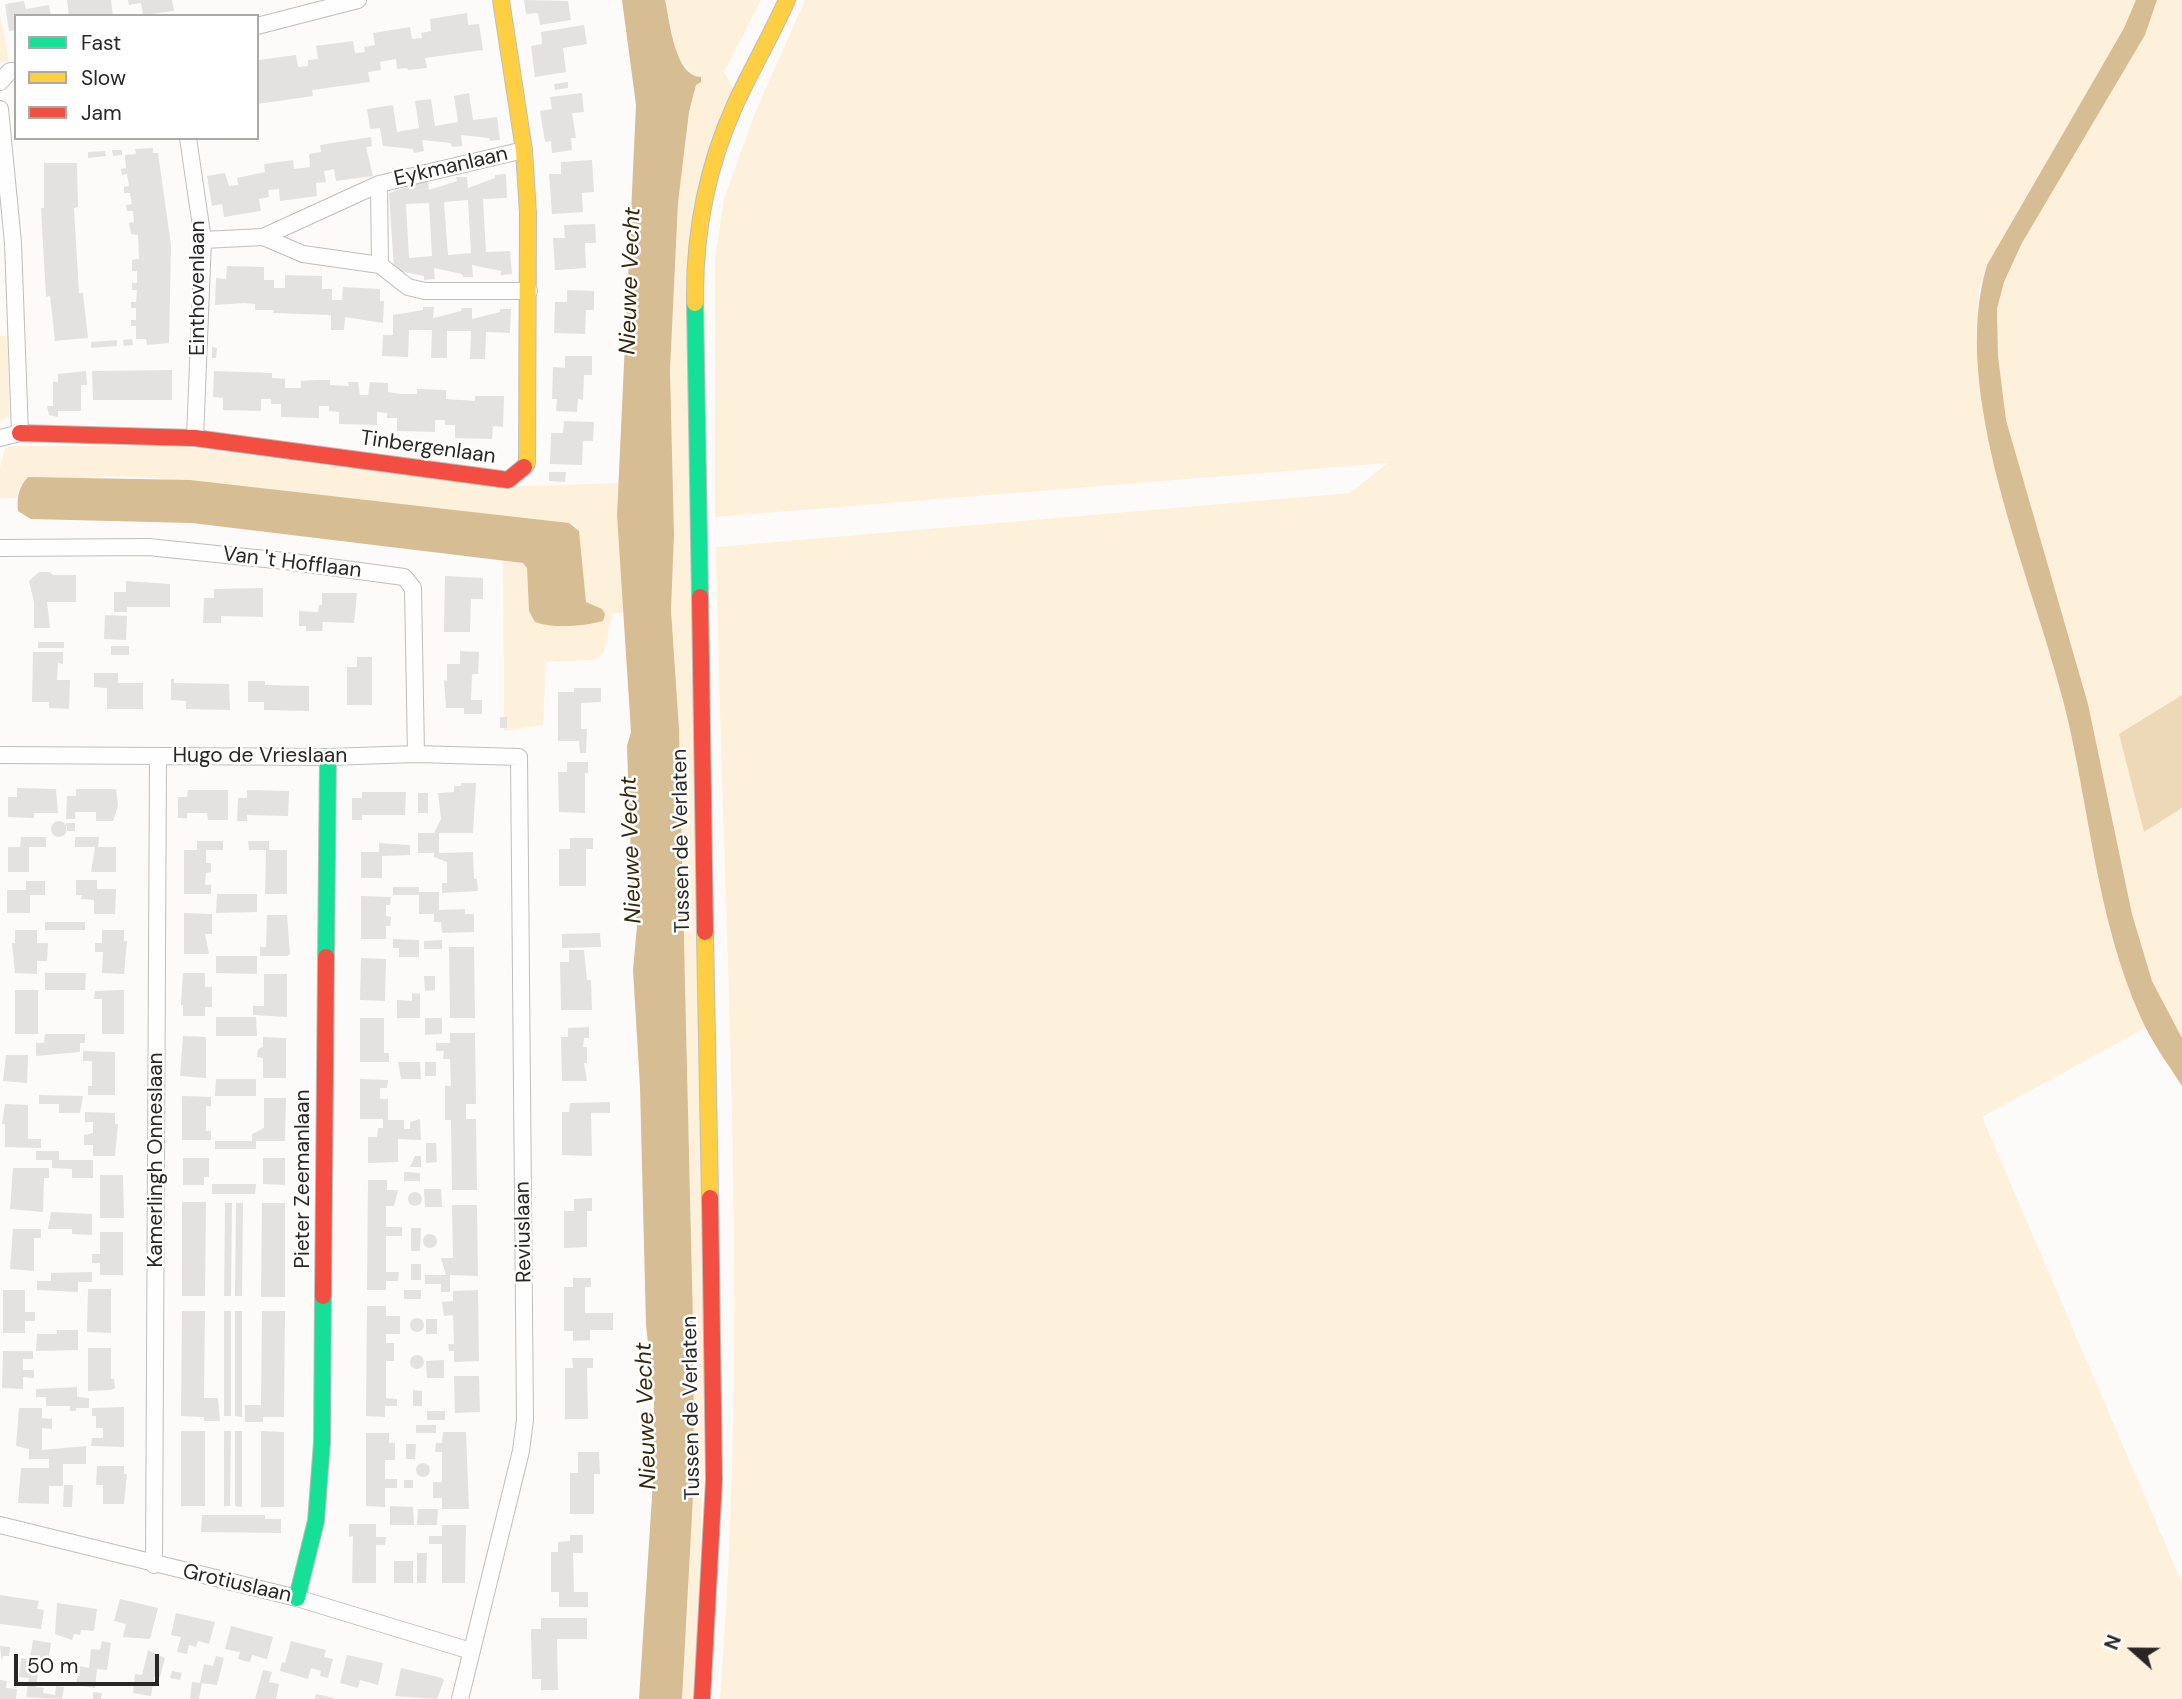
<!DOCTYPE html>
<style>
body{margin:0}
#map{position:relative;width:2182px;height:1699px;overflow:hidden;background:#fcfbf9;font-family:"DM Sans",sans-serif}
canvas{display:block}
.legend{position:absolute;left:14px;top:14px;width:245px;height:126px;box-sizing:border-box;background:#fff;border:2px solid #a9a9a8;margin:0;padding:9px 12px;list-style:none;font-size:21px;color:#282726}
.legend li{display:flex;align-items:center;gap:14px;height:35px}
.legend b{width:35px;border:2px solid #a9a9a8}
.north{position:absolute;left:2098px;top:1615px;width:70px;height:70px;-webkit-text-stroke:5px #fff;paint-order:stroke;rotate:291deg;font-size:19px;font-weight:700;line-height:28px;text-align:center;color:#282726}
.north::after{content:'';display:block;margin:auto;width:24px;height:32px;background:#282726;clip-path:polygon(50% 0,100% 100%,50% 72%,0 100%)}
.scale{position:absolute;left:14px;top:1654px;width:145px;height:32px;box-sizing:border-box;border:4px solid #282726;border-top:0;padding-left:9px;font-size:21px;line-height:24px;white-space:nowrap;color:#282726;-webkit-text-stroke:5px #fff;paint-order:stroke}
</style>
<div id="map">
<canvas width="2182" height="1699"></canvas>
<ul class="legend">
<li><b style="height:9px;background:#16e098"></b>Fast</li>
<li><b style="height:9px;background:#ffcf43"></b>Slow</li>
<li><b style="height:9px;background:#f24e42"></b>Jam</li>
</ul>
<div class="north">N</div>
<div class="scale">50 m</div>
</div>
<script>
const ctx = document.querySelector('canvas').getContext('2d');
ctx.lineJoin = 'round';
function paint(path, color) {
  ctx.fillStyle = color;
  ctx.fill(path, 'evenodd');
}
function trace(path, color, width, dash) {
  ctx.strokeStyle = color;
  ctx.lineWidth = width;
  ctx.lineCap = dash ? 'butt' : 'round';
  ctx.setLineDash(dash || []);
  ctx.stroke(path);
}
function drawText(font, color, halo, rows, align = 'center') {
  ctx.font = font + ' "DM Sans",sans-serif';
  ctx.lineWidth = 5;
  ctx.setLineDash([]);
  ctx.textBaseline = 'middle';
  ctx.strokeStyle = halo;
  ctx.fillStyle = color;
  for (const [text, x, y, turn = 0] of rows) {
    ctx.save();
    ctx.translate(x, y);
    ctx.rotate((+turn || 0) * Math.PI / 180);
    ctx.textAlign = isNaN(turn) ? turn : align;
    if (halo) ctx.strokeText(text, 0, 0);
    ctx.fillText(text, 0, 0);
    ctx.restore();
  }
}
paint(new Path2D(`
 M665,0H761L724,72L734,90L706,163V1362L696,1699H682L694,1478L693,1323L679,729L671,610L674,535L670,370L678,203L689,112L696,85L695,77L677,56Z
 M805,0H2136L2124,28L1987,265L1979,290L1976,332L1983,413L2001,485L2065,705L2113,941L2147,1027L1982,1117L2182,1583V1699H720C751,1316 723,931 716,547L1350,493L1388,463L715,517V259L724,199L755,113Z
 M2157,0H2182V695L2159,710L2144,831L2182,808V1038L2152,981L2132,914L2088,704L2006,420L1998,356L1997,309L2004,282L2022,243L2145,35Z
 M0,15L9,61L0,63Z
 M0,336H8L9,416L0,421Z
 M14,446H176L500,487L618,483L617,515L625,612L612,614L604,653L593,660L546,662L543,725L504,731L503,561L524,563L527,568L529,611L540,624L570,625L602,621L586,602L576,525L152,478L104,476L20,486L17,498H0V467L5,448Z`), '#fef1dc');
paint(new Path2D(`
 M2182,695V808L2144,832L2119,734Z`), '#edd9b7');
paint(new Path2D(`
 M622,0H665C670,20 674,76 701,77V82L696,85L689,112L678,203L670,370L674,535L671,610L679,729L693,1323L694,1478L682,1699H639L654,1465V1397L646,1325L640,1087L633,970L637,926L632,889L627,746L631,732L617,515L636,105Z
 M2136,0H2157L2145,35L2022,243L2004,282L1997,309L1998,356L2006,420L2088,704L2132,914L2152,981L2182,1038V1086C2168,1064 2151,1041 2141,1018C2096,918 2090,808 2064,704C2032,575 1948,394 1987,265L2124,28Z
 M28,477L190,480L569,523L579,531L586,602L602,609L605,614L603,621C584,626 554,629 535,622L529,611L527,568L523,563L192,523L31,519L18,511C17,497 18,488 28,477Z`), '#d6bd93');
paint(new Path2D(`
 M67,0H111L113,16H69Z
 M128,0H172L174,11L143,15L141,3L129,5Z
 M524,0L568,1L571,20L540,25L538,13L526,14Z
 M24,1L26,9L49,5L51,16H16V30L9,31L5,4Z
 M467,13L468,25L479,24L483,50L425,58L427,68L408,70L407,68L397,69L396,59L380,62L381,70L368,72L370,82L312,90L313,96L257,104L259,60L296,55L298,67L308,66V60L318,59L316,46L353,41L355,53L365,52L364,47L375,45L373,33L410,27L412,39L422,38L421,33L431,31L430,19Z
 M584,25L587,44L563,48L566,72L535,77L531,46L542,44L541,32Z
 M568,82V88L555,90L554,84Z
 M469,93L473,120L497,117L500,140L490,141L489,138L461,135L462,146L452,147L451,143L422,140L424,151L414,153L413,149L383,146L380,128L370,129L367,109L393,105L397,132L419,128L415,101L431,99L435,126L458,122L454,96Z
 M582,93L584,112L572,113L576,138H571L572,150L552,153L551,141L545,142L540,111L552,109L550,97Z
 M371,137L372,146L366,147L373,176L336,181L334,169L324,171L326,182L316,183L317,196L280,201L279,189L268,190L269,197L259,199L261,211L224,217L222,204L212,206L207,176L225,173L229,186L238,185L237,178L265,172L264,164L293,160L294,169L310,167L309,154L321,152L320,145Z
 M153,148V153H158L171,245L169,343L147,345L146,339H136V326H131V320H136V308H131V302H136L137,290H132V283H137V271H132V260L139,259L138,235L131,234L129,223L134,222L133,211H127L126,205L132,204L130,193H124V187L129,186L127,174L122,175L121,169L126,168L125,155L136,154L135,149Z
 M112,150H122V155L113,156Z
 M105,151L106,156L88,158V152Z
 M592,160L594,192L582,193L583,212L552,214L549,174H561V162Z
 M44,163H77L78,207L74,208L79,293H83L88,338L55,341L50,296L46,297L41,208H44Z
 M506,174L507,198L483,199L486,252L510,251L512,274L501,275V271L472,265L473,277H463L462,274L434,268L435,279L424,280V276L394,270L389,193L418,183V179H428L429,190L457,181L456,177H467L468,188L495,178V175ZM468,200L471,253L448,255L444,202ZM429,203L432,256L409,258L406,204Z
 M595,224L596,243H585L586,268L555,270L553,238H565L564,225Z
 M227,266L264,267V280H274V288H285V275L322,276V289H332V300H342L343,287L380,289V301H384L383,323L345,317L344,330H331V315L273,313L274,310H255V304L244,303L215,305L216,278L226,279Z
 M567,290L594,291V310H586L585,334L554,333L555,302H567Z
 M423,307H434L433,318L461,311L462,308H472V319L500,312V309H511L510,333L486,332L485,359H470L471,331H447V358H431L432,330H409L408,357L382,356L383,335H393V315L423,310Z
 M132,339L133,345L124,346L123,340Z
 M117,340V346L91,348V342Z
 M212,347L217,348L216,358H212Z
 M565,356H592V375H584L583,400L578,399L577,412L556,411L557,399H552L553,367L565,368Z
 M172,370V400H93L92,371Z
 M86,371L87,385H81V411H58V417L49,415L47,406H53V382H58V374Z
 M214,371L272,373V378L285,379V388H301V381L317,380H330V385L349,386L348,382H358L360,395H368L370,382L388,383V392L401,394H417V389L446,390V399L475,401V396H504L503,427L493,426L492,439L455,438V425H445V420H435V432L397,431V418H387V413L377,412V425L339,424V412L329,411V406H319V418L281,417V404H271V399H261V411L223,410V398L213,397Z
 M564,421L594,422L593,441H583L582,465L550,464L551,433H563Z
 M549,472H566L565,482L549,481Z
 M39,572H50L53,575H76V602H47L50,628H34V602L29,581Z
 M445,576L483,578V599H471L470,632H444Z
 M126,581L170,584V607H127V612H114V592H126Z
 M263,588V617L221,616V623H203L204,598H214V589Z
 M322,593H357L354,623L323,622L322,631H306V626H299V611L318,612L319,605H322Z
 M105,615L127,616L126,640L104,639Z
 M38,642H64V648H38Z
 M111,646H129V655H111Z
 M460,651L479,652L478,674H472L471,700H482V714H464V708H446L444,680L447,681V664H460Z
 M33,652H63V664L58,663L57,680H70L69,709L49,708V702H32Z
 M357,657H372V705H347V667H357Z
 M94,673H118V683H143V709H107V688L94,687Z
 M171,679H174V683L229,684L230,710L186,709V701L171,700Z
 M248,681H265V685L309,686V711L264,710V702H248Z
 M574,688H601V702L581,703V729H587L586,753H580L579,741H558V692H574Z
 M500,717H507V728H500Z
 M567,762H588V773H585V813L559,812L558,772H567Z
 M461,783H476L473,833H439V853L473,852L474,879H477L478,891L442,893V883H447V862L434,857V853H418V833H434L441,819L438,793L454,792V786H461Z
 M17,788L56,789L58,813H34V818L8,817V797H17Z
 M76,789H116L118,806L113,821H96V812H75V819H66L67,796H76Z
 M188,790H228V820H208L207,813H187V818H178V797H187Z
 M247,790L289,791L288,816L247,815V821H237L238,798H247Z
 M362,792H406L405,815H362V820H352V798H362Z
 M418,793H428V813H418Z
 M51 829a8 8 0 1 1 16 0a8 8 0 1 1-16 0Z
 M66,823H75V831H66Z
 M21,837H46V847H29V872H8V847H20Z
 M75,837H99L98,847H116V872H91L95,847H75Z
 M570,838H593V849H586V886H559V849H570Z
 M197,841H223V850H206V863H211V872L206,873L205,885H211V894H184V850H197Z
 M248,841H269V850H287V894H265L266,850H249Z
 M379,843L410,845V855L382,856V878H361V852H379Z
 M76,880H97V889H116L115,914H94V900L81,899L82,895H76Z
 M26,881H45V895H30V913H7V890H26Z
 M393,887H419V892H439V910L465,909V914H474V932L442,933L441,922H434V914H419V895H393Z
 M217,894H257V912L216,913Z
 M361,896L391,897L390,905H386V916L391,917L390,926H386V939H361Z
 M184,913L212,914V934H205L209,954H184Z
 M267,915H287L290,954L287,956H260V947H266Z
 M45,922H85V930H45Z
 M15,930H37V943H48L47,961H37V974L15,973L12,943H15Z
 M102,930H124V941H127L124,974L102,973L103,952H95V943H102Z
 M600,933L601,947L562,948V934Z
 M393,939L419,940V957H399V948H393Z
 M442,940V949H424V941Z
 M449,947H474L475,1018H450Z
 M569,950H584L587,980H591L592,1010H561L560,962H569Z
 M216,956H257V974L216,973Z
 M361,958L386,959L385,1001L360,1000Z
 M45,973H86L85,990H45Z
 M183,973H205V987H212V1007H205V1016H183V1005H181Z
 M264,974H287V1017L253,1015V1006H264Z
 M424,976H435V990L425,991Z
 M15,990H38V1034H15Z
 M124,990V1034H102V999H94L95,991Z
 M412,993L420,994V1018H397V1000L412,1001Z
 M216,1017H256L257,1036H216Z
 M360,1018H384V1053H389V1062H360Z
 M425,1018H442V1034L425,1035Z
 M589,1027V1038H584L583,1047H587V1063H584L587,1081H562L561,1037H568V1028Z
 M450,1033H475L476,1104H466V1119H476L477,1190H452L451,1120H445V1086H451L450,1059H443L444,1051H436V1043H450Z
 M45,1034H85V1043H80V1052L36,1056V1043H44Z
 M183,1036L206,1037V1078L180,1076Z
 M263,1037L286,1038V1078H263V1058L257,1057L258,1049L263,1047Z
 M83,1051L115,1052V1095H88V1086H92V1061H83Z
 M6,1055H28L27,1083L3,1081Z
 M398,1062H420L421,1079H401Z
 M425,1062H436V1076H425Z
 M216,1079H256V1096H215Z
 M360,1079L388,1080L387,1088H380V1099H388V1120H404V1129H410V1122L420,1119L421,1140L398,1139V1162L368,1163V1137H377L378,1128H383V1119H360Z
 M39,1095L83,1096L80,1113H59V1104H39Z
 M182,1096L211,1097V1106H206V1131H211V1140H182Z
 M264,1098H286L285,1141H256V1149H215V1141H252V1134L264,1128Z
 M610,1102V1113H591L592,1156L562,1155V1112H569L570,1103Z
 M5,1104L28,1105V1139H41V1148L5,1147V1124H2Z
 M85,1112L115,1113V1124H118L115,1156H93V1145H84V1135L93,1133V1122H85Z
 M426,1143H436L437,1162L426,1163Z
 M36,1151H59V1160H93V1178H72V1169L52,1168V1160H36Z
 M415,1156H421V1167H410Z
 M183,1158H209V1177H204V1185H183Z
 M263,1158H285V1185L263,1184Z
 M13,1168H49V1178H44L43,1212L10,1209Z
 M404,1172L420,1173V1181H404Z
 M100,1175H123L124,1218H100Z
 M368,1180H387V1190H398L394,1206H386V1227H402V1236H386V1272H399L398,1281H386V1290H367Z
 M212,1184H256L255,1194H212Z
 M424,1189H441L442,1207H425Z
 M408 1199a7 7 0 1 1 14 0a7 7 0 1 1-14 0Z
 M592,1198V1211H587V1247L564,1248V1211H574V1199Z
 M182,1202H206L205,1296H182Z
 M225,1203H232L231,1296H224Z
 M236,1203H243L242,1296H235Z
 M262,1203H285V1297H261Z
 M452,1205H477L478,1276L450,1275V1292H441V1284H425V1275H446L441,1258H453Z
 M51,1212L92,1214V1235L72,1234V1229H48Z
 M411,1228H421L420,1251H411Z
 M13,1229H41V1238H34V1271L10,1269Z
 M100,1232H123V1275H100V1263H92V1254H100Z
 M423 1241a7 7 0 1 1 14 0a7 7 0 1 1-14 0Z
 M411,1264H421V1280H411Z
 M92,1272V1282H78V1292L37,1290V1281H51V1273Z
 M573,1278H591V1287H585V1313H613V1330H590V1340L573,1341V1331H564V1287H573Z
 M88,1289H111V1333L87,1332Z
 M3,1290H25V1312H35V1321H25V1333H3Z
 M404,1290H421V1299H404Z
 M478,1290L479,1361L454,1362V1351H449L448,1344H454L453,1315L444,1316L442,1302L453,1301V1291Z
 M367,1306H386V1316H400V1334H386V1343H394V1361H386V1398L397,1399V1406H385V1417L366,1416Z
 M182,1311H205L204,1398H218L220,1421H204V1417L181,1416Z
 M224,1311H231V1416H224Z
 M235,1311H242V1417L235,1416Z
 M262,1311H285L284,1417H263V1422H245V1405H261Z
 M410 1325a7 7 0 1 1 14 0a7 7 0 1 1-14 0Z
 M426,1319H437V1334H426Z
 M57,1330H78V1350L36,1351L37,1334H57Z
 M88,1348H111V1379H114L115,1388L111,1390L88,1391Z
 M3,1351H33V1359H23V1370H34V1378L23,1377V1389L2,1388Z
 M410 1362a7 7 0 1 1 14 0a7 7 0 1 1-14 0Z
 M572,1358H593V1368H587L588,1419H565V1368H573Z
 M444,1360V1378H427L426,1361Z
 M454,1376H479L480,1412L455,1413Z
 M77,1387V1397L89,1398V1408H76V1411H70V1406H46V1397H36V1389Z
 M413,1390L422,1391V1406H413Z
 M124,1407V1447L91,1446L92,1438H103V1428H96V1416H92V1408Z
 M19,1408H42V1418L52,1419V1429L42,1428V1450L86,1446V1464H63V1486H49V1504L18,1503L21,1468H49V1459H29V1449L16,1446Z
 M427,1411H445V1420H427Z
 M416,1425H436V1433H416Z
 M181,1431H205V1506H181Z
 M224,1431H231L230,1506H224Z
 M235,1431H242V1507L235,1506Z
 M261,1431L284,1432V1507H261Z
 M443,1432H466L469,1509H442V1498H433V1482H442V1452H435L436,1443H442Z
 M366,1433H389V1443H395V1460H385V1479H397V1488H385V1507L366,1506Z
 M406,1444H416L415,1459H406Z
 M578,1452H599L600,1474H594V1514H570V1473H578Z
 M416 1470a7 7 0 1 1 14 0a7 7 0 1 1-14 0Z
 M97,1466H124V1474H127L124,1504H103V1485H96Z
 M404,1480H413V1488H404Z
 M64,1485H73L72,1507H63Z
 M390,1506L413,1507L414,1525H390Z
 M418,1509H438L437,1525H417Z
 M202,1515H265V1519H281V1533L201,1532Z
 M349,1524H376V1537H386L385,1545H376V1583H352L353,1536L349,1537Z
 M442,1525H466L465,1583H442V1544H429V1536H442Z
 M570,1535H583V1553H573L574,1592H588V1607H559V1592H551V1552H558V1542L570,1541Z
 M417,1553H427L426,1583H417Z
 M394,1561H413V1583H394Z
 M0,1595L39,1601L37,1609L44,1610L41,1629L0,1624Z
 M120,1599L158,1608L150,1639L123,1637L126,1624L114,1621Z
 M57,1603L97,1609L94,1631L81,1630L80,1635L74,1634L72,1640L55,1634Z
 M176,1613L215,1622L209,1644L198,1641L196,1647L189,1645L187,1654L177,1652L181,1637L171,1635Z
 M541,1618H587V1639H557L558,1690H541V1679H532L531,1629H541Z
 M231,1626L273,1637L267,1659L252,1655L250,1662L244,1661L238,1659L240,1652L225,1649Z
 M33,1640L51,1643L48,1662L40,1661L36,1687L44,1688L43,1693L55,1695L56,1686L64,1687L62,1699L26,1697L29,1678L19,1677L21,1658L30,1659Z
 M102,1641L111,1643L107,1670L97,1669L95,1688L76,1685L79,1666L89,1668L91,1649L100,1650Z
 M291,1641L326,1650L324,1657L333,1659L328,1678L320,1676L321,1671L311,1668L308,1679L280,1671L282,1662L285,1663Z
 M0,1646L10,1647L9,1656H3L2,1662Z
 M148,1650L165,1658L160,1677H154L151,1696L133,1693L135,1674L142,1675Z
 M347,1655L383,1663L378,1685L360,1680L358,1688L340,1683Z
 M216,1656L224,1658L217,1685L200,1683L204,1664L213,1666Z
 M60,1664L74,1666L73,1672L59,1670Z
 M401,1668L442,1678L444,1680L437,1699L395,1696Z
 M263,1670L272,1672L269,1682L279,1684L276,1699H255Z
 M172,1671L182,1673L180,1680L170,1678Z
 M0,1680L7,1681L6,1688L17,1689L16,1699H0Z
 M192,1682L202,1683L199,1699H190Z
 M93,1692L102,1693L101,1699H93Z
 M316,1694L334,1698V1699H315Z`), '#e3e2e1');
const street = new Path2D(`
 M257,26L358,0
 M0,82L10,71H16
 M0,109L13,243L20,433L0,438
 M188,138L203,240L195,438
 M379,184L380,265
 M263,237L303,254L380,265L408,287L425,291H529
 M203,240L263,237L379,184L524,150
 M0,548L148,547L285,561L404,577L413,588L416,754
 M0,755L328,757L416,754L519,757L525,1420L521,1451L460,1699
 M0,1525L297,1598L471,1651
 M154,1565L158,756`);
const fast = new Path2D(`
 M695,303L700,597
 M326,957L328,757
 M297,1598L316,1521L322,1442L323,1296`);
const slow = new Path2D(`
 M501,0L524,150L528,213L527,463L524,467
 M695,303C694,236 707,167 735,105C751,70 771,36 787,0
 M705,932L710,1198`);
const jam = new Path2D(`
 M20,433L195,438L508,480L524,467
 M700,597L705,932
 M323,1296L326,957
 M702,1699L714,1480L710,1198`);
trace(street, '#bebebc', 18);
trace(fast, '#bebebc', 18);
trace(slow, '#bebebc', 18);
trace(jam, '#bebebc', 18);
trace(street, '#fffefe', 16);
trace(fast, '#16e098', 16);
trace(slow, '#ffcf43', 16);
trace(jam, '#f24e42', 16);
drawText('21px', '#282726', '#fff', [
 ["Eykmanlaan",451,167,-13],
 ["Einthovenlaan",198,288,-90],
 ["Tinbergenlaan",428,448,8],
 ["Van 't Hofflaan",292,563,7],
 ["Hugo de Vrieslaan",260,756],
 ["Tussen de Verlaten",682,841,-91],
 ["Kamerlingh Onneslaan",156,1160,-90],
 ["Pieter Zeemanlaan",303,1179,-90],
 ["Reviuslaan",524,1232,-91],
 ["Tussen de Verlaten",692,1408,-91],
 ["Grotiuslaan",237,1584,13]
]);
drawText('italic 23px', '#36270b', '#fff', [
 ["Nieuwe Vecht",631,281,-88],
 ["Nieuwe Vecht",632,850,-92],
 ["Nieuwe Vecht",647,1416,-92]
]);
</script>
